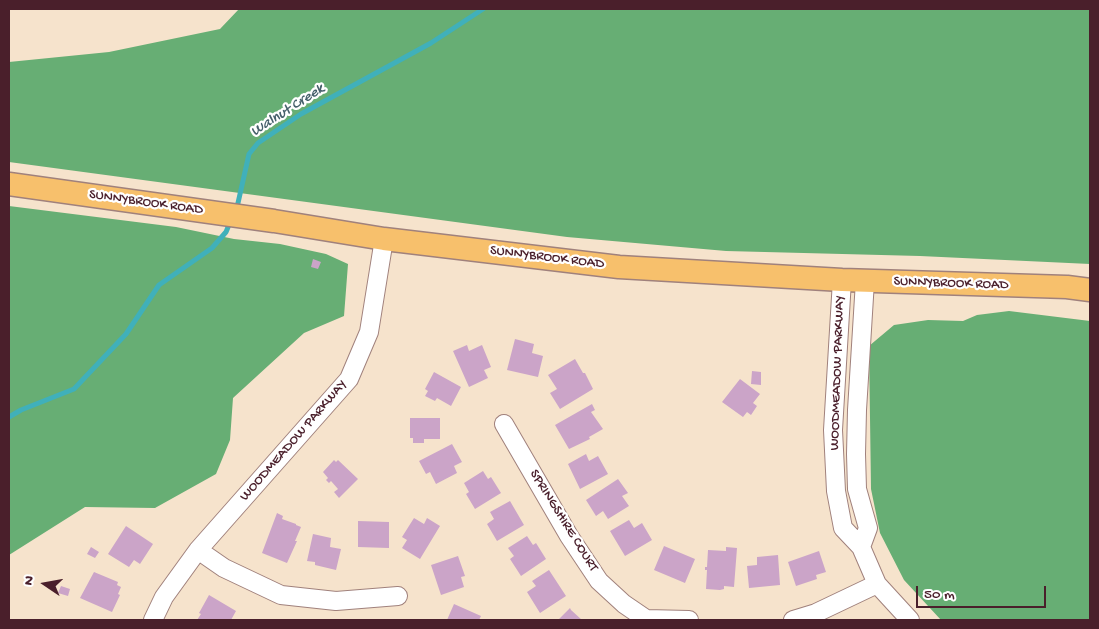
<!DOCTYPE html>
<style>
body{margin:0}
#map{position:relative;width:1099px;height:629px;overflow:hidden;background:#f6e3cc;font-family:"Gochi Hand",sans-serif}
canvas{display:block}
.frame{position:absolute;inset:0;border:10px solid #4a1f2b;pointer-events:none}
.north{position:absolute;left:20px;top:559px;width:50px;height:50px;-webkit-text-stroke:4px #fff;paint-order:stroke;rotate:282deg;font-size:14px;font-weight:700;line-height:20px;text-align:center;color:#4a1f2b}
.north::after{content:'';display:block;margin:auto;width:18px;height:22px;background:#4a1f2b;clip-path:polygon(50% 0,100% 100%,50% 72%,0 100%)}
.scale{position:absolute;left:916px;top:586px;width:130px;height:22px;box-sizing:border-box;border:2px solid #4a1f2b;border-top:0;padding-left:6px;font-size:15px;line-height:18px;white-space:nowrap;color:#4a1f2b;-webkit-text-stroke:4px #fff;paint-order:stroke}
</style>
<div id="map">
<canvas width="1099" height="629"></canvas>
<div class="frame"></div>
<div class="north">N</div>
<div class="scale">50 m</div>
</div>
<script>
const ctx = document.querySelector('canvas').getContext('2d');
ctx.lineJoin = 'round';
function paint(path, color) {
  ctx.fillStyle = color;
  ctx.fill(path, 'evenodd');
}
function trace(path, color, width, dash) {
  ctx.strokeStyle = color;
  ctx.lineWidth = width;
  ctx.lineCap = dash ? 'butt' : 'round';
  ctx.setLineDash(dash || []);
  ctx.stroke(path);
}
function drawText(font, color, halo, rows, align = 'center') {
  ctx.font = font + ' "Gochi Hand",sans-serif';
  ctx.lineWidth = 4.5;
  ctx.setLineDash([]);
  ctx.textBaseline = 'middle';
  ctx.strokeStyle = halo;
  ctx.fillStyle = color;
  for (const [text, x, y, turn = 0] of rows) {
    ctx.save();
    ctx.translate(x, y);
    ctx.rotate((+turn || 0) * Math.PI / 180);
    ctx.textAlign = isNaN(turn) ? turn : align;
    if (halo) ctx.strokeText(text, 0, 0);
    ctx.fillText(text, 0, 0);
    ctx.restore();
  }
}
paint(new Path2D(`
 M239,9H1090V264L920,256L726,251L567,237L9,162V62L109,52L220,29Z
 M9,206L176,227L234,239L280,244L326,254L348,264L344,316L304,333L233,398L230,440L216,474L155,508L85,507L9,555Z
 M1009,311L1090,321V620H941L904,580L880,533L871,489L869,346L894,325L928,320L963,321L977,315Z`), '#67ae74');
trace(new Path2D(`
 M235,210L238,203L249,154L258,143L301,114L431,43L483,9
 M9,417L21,410L74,389L126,334L159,285L212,248L226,232L231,220`), '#40b0ba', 5);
paint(new Path2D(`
 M313,259L321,262L318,269L311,267Z
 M515,339L534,344L532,353L543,356L538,377L507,370Z
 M467,345L469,351L482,345L491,367L484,370L488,378L469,387L453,351Z
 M575,359L583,373H585L593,389L560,409L550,393L557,389L548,375Z
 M752,371L761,372V385L751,384Z
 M434,372L461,387L451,406L437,398L435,401L425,396L428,391L425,389Z
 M740,379L760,394L753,403L757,406L751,415L747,412L743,417L722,402Z
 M592,404L595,410L591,412L603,429L589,437L590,439L569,449L555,425Z
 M410,418H440V439H424V443H413V438H410Z
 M452,444L462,462L454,466L457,473L436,484L430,472L426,474L419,461Z
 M586,454L589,461L598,456L608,474L580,489L568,464Z
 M334,460L336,462L338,460L358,479L339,498L334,492L338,489L331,481L329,483L326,480L328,478L323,472Z
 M483,471L488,479L491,477L501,493L475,509L466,494L469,492L464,483Z
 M618,479L628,493L622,496L629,506L608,519L603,511L596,516L586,500Z
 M510,501L524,525L497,541L487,524L494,519L490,512Z
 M277,513L283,516L282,519L296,524V525L301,527L295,541H297L287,563L262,553Z
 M414,518L424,524L427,518L440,526L420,559L402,548L407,540L402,537Z
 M629,520L634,528L642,523L652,540L625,556L610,531Z
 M358,521L389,522V548L358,547Z
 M126,526L153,544L140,564L134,560L129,567L108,554Z
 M313,534L331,538L330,547L341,549L336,570L315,565V562L307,561Z
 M527,536L533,545L536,543L546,559L521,576L510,559L514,556L508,548Z
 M664,546L695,559L685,583L654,570Z
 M91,547L99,552L95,558L87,554Z
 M726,547L737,548L734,587L724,586V589L720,590L706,589L707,570H705V567H707L708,550L726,551Z
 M819,551L826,572L816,575L817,579L796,586L788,562Z
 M778,555L780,585L749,588L747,566L757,565V557Z
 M458,556L465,576L461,577L464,587L441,595L431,565Z
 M549,570L566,596L540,613L527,592L536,586L532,581Z
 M94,572L118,582L117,585L121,587L118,594L120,595L112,612L80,598Z
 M61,586L70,589L68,596L58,593Z
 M209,595L236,611L231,620H197L201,614L199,613Z
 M454,604L481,616L479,620H447Z
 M570,608L571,610L582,620H558Z`), '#cba4c8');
const minor = new Path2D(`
 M842,280L833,430L836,491L843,528L861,547L877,584L910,620
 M504,424L569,536L599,581L624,604L646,619L689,620
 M861,547L868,528L857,489L856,454L857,410L865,281
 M198,550L224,568L281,595L336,601L398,596
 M153,620L164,597L198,550L349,379L369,332L384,239
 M793,620L816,613L877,584`);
const major = new Path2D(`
 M9,184L274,221L384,239L619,267L842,280L1067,287L1090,290`);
trace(minor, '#a0817c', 20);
trace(major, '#a0817c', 25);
trace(minor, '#fff', 18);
trace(major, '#f7c06c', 22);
drawText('14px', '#4a1f2b', '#fff', [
 ["SUNNYBROOK ROAD",146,203,8],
 ["SUNNYBROOK ROAD",547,258,7],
 ["SUNNYBROOK ROAD",951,284,2],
 ["WOODMEADOW PARKWAY",838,373,-88],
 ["WOODMEADOW PARKWAY",294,441,-49],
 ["SPRINGSHIRE COURT",563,521,58]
]);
drawText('italic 15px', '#46606b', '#fff', [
 ["Walnut Creek",288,111,-33]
]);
</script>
